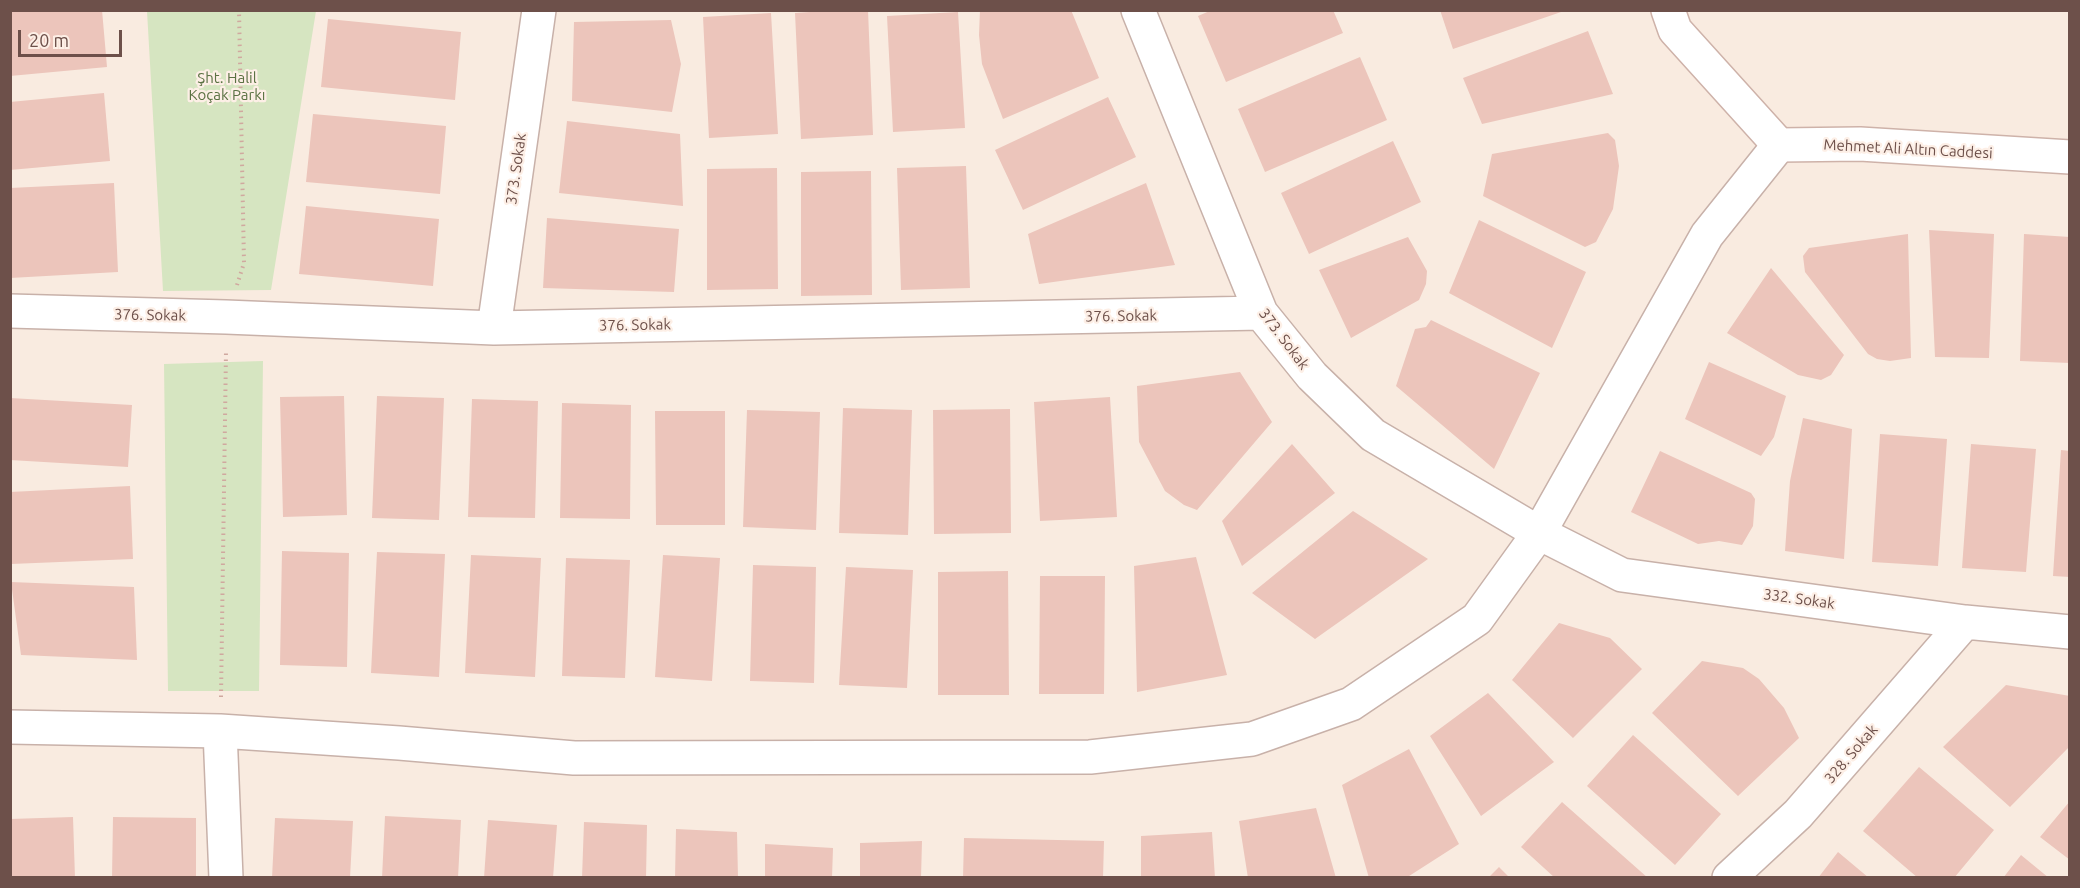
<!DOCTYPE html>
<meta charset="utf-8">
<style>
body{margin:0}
#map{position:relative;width:2080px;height:888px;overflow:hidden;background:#f9ebe0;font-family:Ubuntu,sans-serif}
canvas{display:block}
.frame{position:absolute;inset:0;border:12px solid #6d504a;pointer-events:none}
.scale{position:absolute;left:18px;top:30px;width:104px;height:27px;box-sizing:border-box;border:3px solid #6d504a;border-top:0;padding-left:8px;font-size:18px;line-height:21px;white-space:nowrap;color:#6d504a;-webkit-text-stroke:4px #fdefe6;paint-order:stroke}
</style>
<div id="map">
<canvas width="2080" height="888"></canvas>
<div class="frame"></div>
<div class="scale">20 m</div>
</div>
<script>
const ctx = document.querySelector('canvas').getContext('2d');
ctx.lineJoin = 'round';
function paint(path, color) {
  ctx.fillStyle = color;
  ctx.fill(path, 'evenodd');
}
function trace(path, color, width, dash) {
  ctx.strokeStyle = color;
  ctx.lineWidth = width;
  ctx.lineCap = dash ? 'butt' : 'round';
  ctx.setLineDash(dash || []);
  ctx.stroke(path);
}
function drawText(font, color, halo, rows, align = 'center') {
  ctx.font = font + ' Ubuntu,sans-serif';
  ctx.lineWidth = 4.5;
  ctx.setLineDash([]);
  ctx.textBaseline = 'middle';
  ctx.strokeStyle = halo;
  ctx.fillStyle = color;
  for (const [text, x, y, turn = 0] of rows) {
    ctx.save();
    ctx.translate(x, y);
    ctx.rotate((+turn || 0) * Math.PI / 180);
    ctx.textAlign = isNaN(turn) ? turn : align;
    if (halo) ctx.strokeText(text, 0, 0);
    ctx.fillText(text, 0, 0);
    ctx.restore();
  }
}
paint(new Path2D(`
 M147,11H316L271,290L163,291Z
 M263,361L259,691H168L164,364Z`), '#d6e5c1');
paint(new Path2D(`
 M10,10H102L107,67L10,76Z
 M840,10H868L873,135L801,139L795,13Z
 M980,10H1071L1099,78L1003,119L982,64L979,35Z
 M1212,10H1333L1343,33L1226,82L1198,16Z
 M1440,10H1564V11L1453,49Z
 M958,12L965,128L893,132L887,16Z
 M771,13L778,134L709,138L703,17Z
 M328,19L461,32L455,100L321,87Z
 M671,20L681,64L672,112L572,101L574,22Z
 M1588,31L1613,94L1482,124L1463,78Z
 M1360,57L1387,120L1265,172L1238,109Z
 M104,93L110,161L10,170V102Z
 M1108,97L1136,157L1023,210L995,150Z
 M313,114L446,126L440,194L306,182Z
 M567,121L680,134L683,206L559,193Z
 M1608,133L1615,140L1619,166L1613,209L1596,242L1585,247L1483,196L1492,154Z
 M1393,141L1421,202L1309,254L1281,193Z
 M966,166L970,288L901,290L897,168Z
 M777,168L778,289L707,290V169Z
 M871,171L872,295L801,296V172Z
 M114,183L118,272L10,278V188Z
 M1146,183L1175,265L1039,284L1028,234Z
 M306,206L439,219L433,286L299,274Z
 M547,218L679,229L674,292L543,288Z
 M1479,220L1586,272L1552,348L1449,293Z
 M1929,230L1994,234L1989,358L1935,357Z
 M1908,234L1911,358L1890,361L1877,359L1868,354L1805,272L1803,256L1809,248Z
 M2024,234L2070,237V363L2020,361Z
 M1408,237L1427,271L1426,284L1419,300L1351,338L1319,270Z
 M1771,268L1844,355L1831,375L1821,380L1798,375L1727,333Z
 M1431,320L1540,373L1494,469L1396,386L1415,329L1426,327Z
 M1709,362L1786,396L1774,437L1761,456L1685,419Z
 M1240,372L1272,422L1197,510L1184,505L1165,491L1139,442L1137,386Z
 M344,396L347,515L283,517L280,397Z
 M377,396L444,398L439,520L372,518Z
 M1110,397L1117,517L1040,521L1034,402Z
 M10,398L132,405L128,467L10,460Z
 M472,399L538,401L535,518L468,517Z
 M562,403L631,405L630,519L560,518Z
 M843,408L912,410L908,535L839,533Z
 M1010,409L1011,533L934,534L933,410Z
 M747,410L820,412L816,530L743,527Z
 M655,411H725V525H656Z
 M1803,418L1852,429L1844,559L1785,551L1790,481Z
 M1880,434L1947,439L1938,566L1872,562Z
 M1292,444L1335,493L1242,566L1222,521Z
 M1971,444L2036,449L2026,572L1962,568Z
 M2061,450L2070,451V577L2053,576Z
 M1660,451L1751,493L1755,499L1753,526L1742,545L1719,541L1698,544L1631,512Z
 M130,486L133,559L11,564L10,492Z
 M1353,511L1428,559L1315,639L1252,593Z
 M282,551L349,553L347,667L280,665Z
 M377,552L445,554L439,677L371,673Z
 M471,555L541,558L535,677L465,673Z
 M663,555L720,558L712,681L655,677Z
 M1196,557L1227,675L1137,692L1134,566Z
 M566,558L630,560L625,678L562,676Z
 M753,565L816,567L814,683L750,681Z
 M846,567L913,570L907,688L839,685Z
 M1008,571L1009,695H938V572Z
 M1040,576H1105L1104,694H1039Z
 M11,582L134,587L137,660L21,655Z
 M1559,623L1610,638L1642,669L1573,738L1512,680Z
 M1702,661L1743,668L1759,679L1784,708L1799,738L1738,796L1652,713Z
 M2006,685L2070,696V746L2010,807L1943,747Z
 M1488,693L1554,762L1481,816L1430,736Z
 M1633,735L1721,814L1675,865L1587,786Z
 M1409,749L1459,844L1406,878H1369L1342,785Z
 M1919,767L1994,830L1954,878H1918L1863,831Z
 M2070,801V860L2040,837Z
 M1562,802L1648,878H1555L1521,847Z
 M1316,808L1336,878H1248L1239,821Z
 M385,816L461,820L458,878H382Z
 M73,817L75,878H10V819Z
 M113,817L196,818V878H112Z
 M275,818L353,821L350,878H272Z
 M488,820L557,825L553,878H484Z
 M584,822L647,825L646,878H582Z
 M676,829L737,832L738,878H675Z
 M1212,832L1215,878H1141V836Z
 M964,838L1104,841L1103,878H963Z
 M922,841L921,878H860V843Z
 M765,844L833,848L832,878H765Z
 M1838,852L1869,878H1818Z
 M2021,855L2049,878H2003Z
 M1499,867L1510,878H1488Z`), '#ecc5bb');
const street = new Path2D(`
 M1138,10L1261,313L1312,376L1373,435L1539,533L1622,575L1965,622L2070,632
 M10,311L226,317L494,328L1261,313
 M494,328L539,10
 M10,727L220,731L399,743L574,758L1090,757L1252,739L1351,704L1477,619L1539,533L1707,235L1779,145
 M220,731L226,878
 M1729,878L1798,814L1965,622`);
const secondary = new Path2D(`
 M1668,10L1675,30L1779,145L1860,144L2070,157`);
trace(street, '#c8b1a9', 36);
trace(secondary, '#ceb2a9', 36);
trace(new Path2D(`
 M237,285L244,263L239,10
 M221,697L226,351`), '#d0a89f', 4, [1.5, 4.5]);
trace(street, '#fff', 33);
trace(secondary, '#fff', 33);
drawText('15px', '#5b7243', '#fdefe6', [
 ["Şht. Halil",227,78],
 ["Koçak Parkı",227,95]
]);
drawText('15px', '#6d504a', '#fdefe6', [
 ["Mehmet Ali Altın Caddesi",1908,149,3],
 ["373. Sokak",516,169,-82],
 ["376. Sokak",150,315,1],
 ["376. Sokak",1121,316,-1],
 ["376. Sokak",635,325,-1],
 ["373. Sokak",1284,339,53],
 ["332. Sokak",1799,599,8],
 ["328. Sokak",1851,754,-49]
]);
</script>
